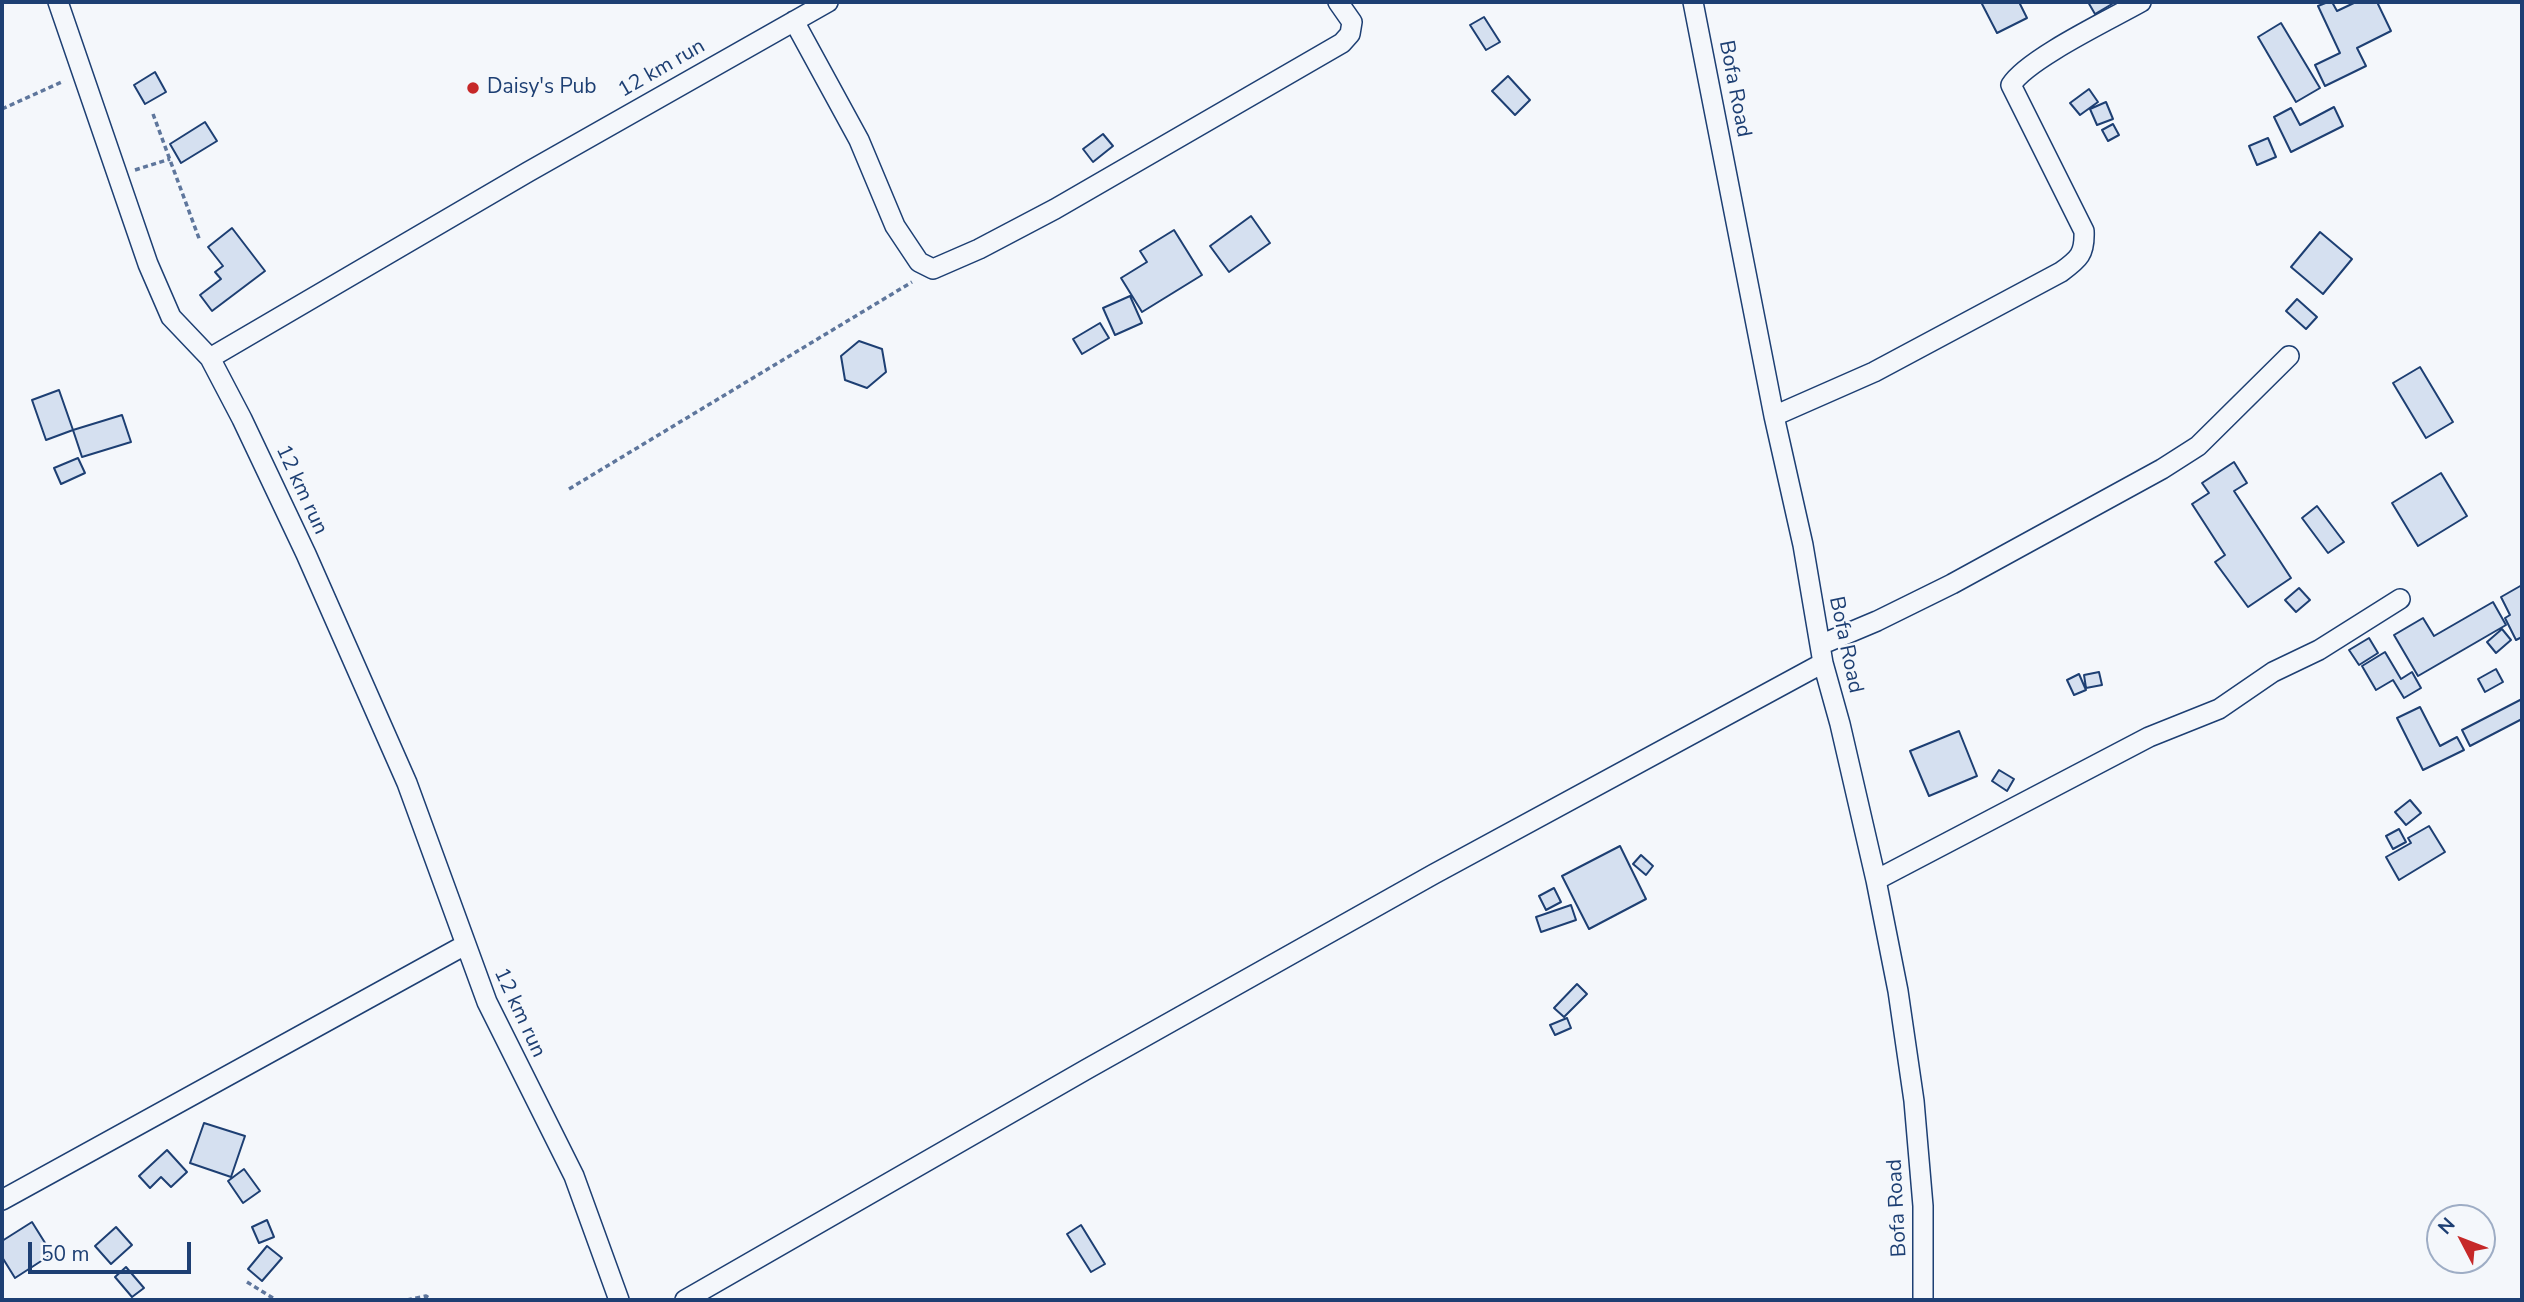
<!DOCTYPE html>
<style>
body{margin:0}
#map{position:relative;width:2524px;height:1302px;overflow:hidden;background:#f4f7fb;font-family:"Nunito Sans",sans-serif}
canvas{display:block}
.frame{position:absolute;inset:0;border:4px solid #1d3f73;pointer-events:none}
.north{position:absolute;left:2426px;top:1204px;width:70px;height:70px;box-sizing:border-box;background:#f4f7fb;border:2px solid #9eadc5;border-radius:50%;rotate:312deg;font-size:19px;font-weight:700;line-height:28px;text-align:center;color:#1d3f73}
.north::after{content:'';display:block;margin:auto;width:24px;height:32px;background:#c62828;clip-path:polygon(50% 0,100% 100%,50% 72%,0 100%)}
.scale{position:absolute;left:28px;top:1242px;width:163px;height:32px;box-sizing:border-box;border:4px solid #1d3f73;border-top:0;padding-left:9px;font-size:21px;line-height:24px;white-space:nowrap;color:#1d3f73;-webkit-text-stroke:5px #f4f7fb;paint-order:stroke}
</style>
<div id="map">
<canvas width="2524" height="1302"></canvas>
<div class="frame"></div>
<div class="north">N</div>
<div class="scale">50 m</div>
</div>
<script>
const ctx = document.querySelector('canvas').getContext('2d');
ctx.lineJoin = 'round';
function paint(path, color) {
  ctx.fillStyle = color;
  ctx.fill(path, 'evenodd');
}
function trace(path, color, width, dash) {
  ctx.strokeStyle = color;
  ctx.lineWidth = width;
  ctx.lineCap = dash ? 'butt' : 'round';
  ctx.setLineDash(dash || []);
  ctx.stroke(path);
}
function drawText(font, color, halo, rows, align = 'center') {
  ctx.font = font + ' "Nunito Sans",sans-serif';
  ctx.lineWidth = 5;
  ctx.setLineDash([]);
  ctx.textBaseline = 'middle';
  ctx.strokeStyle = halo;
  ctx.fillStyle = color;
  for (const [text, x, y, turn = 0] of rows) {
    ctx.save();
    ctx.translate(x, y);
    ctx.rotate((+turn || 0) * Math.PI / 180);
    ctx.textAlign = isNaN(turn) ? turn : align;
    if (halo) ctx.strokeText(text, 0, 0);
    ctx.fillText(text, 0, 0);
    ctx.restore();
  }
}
const building = new Path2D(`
 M1981,2H2019L2027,18L1997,33Z
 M2088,2H2111L2112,4L2095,14Z
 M2328,2H2332L2337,11L2356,2H2377L2391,31L2357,48L2366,66L2325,86L2315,65L2340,53L2318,6Z
 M1484,17L1500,42L1486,50L1470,25Z
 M2281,23L2320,88L2296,102L2258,37Z
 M155,72L166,92L145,104L134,85Z
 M1508,76L1530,100L1515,115L1492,91Z
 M2089,89L2098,102L2080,115L2070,103Z
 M2106,102L2113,119L2097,125L2090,109Z
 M2334,107L2343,126L2291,152L2274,117L2291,108L2300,125Z
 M205,122L217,141L181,163L170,144Z
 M2113,124L2119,135L2108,141L2102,130Z
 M1103,134L1113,146L1093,162L1083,149Z
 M2268,138L2276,157L2257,165L2249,146Z
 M1251,216L1270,243L1229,272L1210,246Z
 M232,228L265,271L212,311L200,295L221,279L215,272L223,266L208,247Z
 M1174,230L1202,275L1142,312L1121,278L1147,262L1140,251Z
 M2320,232L2352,259L2323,294L2291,267Z
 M1130,296L1142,323L1115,335L1103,308Z
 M2297,299L2317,317L2306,329L2286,311Z
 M1100,323L1109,338L1082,354L1073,339Z
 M859,341L882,349L886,372L867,388L845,380L841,356Z
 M2420,367L2453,422L2426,438L2393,383Z
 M59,390L73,430L46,440L32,400Z
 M122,415L131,442L82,457L73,430Z
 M78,458L85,473L61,484L54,468Z
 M2234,462L2247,483L2234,491L2291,578L2248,607L2215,562L2225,555L2192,504L2209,493L2202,483Z
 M2441,473L2467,516L2418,546L2392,503Z
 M2317,506L2344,542L2328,553L2302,518Z
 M2522,585V637L2516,640L2505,618L2510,615L2501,597Z
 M2299,588L2310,600L2296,612L2285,600Z
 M2493,602L2506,625L2418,676L2394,635L2423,618L2434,636Z
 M2502,629L2511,640L2496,653L2487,642Z
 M2369,638L2378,653L2359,665L2349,650Z
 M2385,652L2401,679L2412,672L2421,688L2404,698L2393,680L2376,690L2362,666Z
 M2496,669L2503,682L2485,692L2478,679Z
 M2099,672L2102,685L2086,688L2084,675Z
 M2079,674L2086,690L2074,695L2067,680Z
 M2522,699V719L2470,746L2462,730Z
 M2420,707L2440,746L2457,737L2464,750L2423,770L2397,718Z
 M1959,731L1977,776L1929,796L1910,751Z
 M1999,770L2014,779L2007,791L1992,781Z
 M2410,800L2421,813L2406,825L2395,812Z
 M2429,826L2445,852L2399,880L2386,857L2411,843L2408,838Z
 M2399,829L2406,842L2393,849L2386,836Z
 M1620,846L1646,899L1589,929L1562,876Z
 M1641,855L1653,866L1646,875L1633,864Z
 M1554,888L1561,902L1546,910L1539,896Z
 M1571,905L1576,920L1541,932L1536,917Z
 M1577,984L1587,994L1564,1017L1554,1008Z
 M1567,1018L1571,1028L1555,1035L1550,1025Z
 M204,1123L245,1136L231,1177L190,1163Z
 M167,1150L187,1172L171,1187L161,1177L150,1188L139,1176Z
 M244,1169L260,1191L243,1203L228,1181Z
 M267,1220L274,1237L259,1243L252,1227Z
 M32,1222L52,1254L15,1278L2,1257V1241Z
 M1081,1225L1105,1264L1091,1272L1067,1234Z
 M116,1227L132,1245L111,1264L95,1246Z
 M267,1246L282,1258L262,1281L248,1269Z
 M126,1267L144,1288L132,1297L115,1277Z`);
paint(building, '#d5e0f0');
trace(building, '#1d3f73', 2);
const minor = new Path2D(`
 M58,2L148,264L171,317L210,358
 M1693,2L1774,416L1803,545L1823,663L1840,724L1876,880L1898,991L1914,1101L1923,1206V1300
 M794,21L859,140L895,226L919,262L933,269L979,249L1055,209L1342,43L1350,34L1352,22L1338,2
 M1774,416L1874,372L2061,272C2079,259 2085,254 2084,231L2011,85C2027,59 2111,19 2141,2
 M1820,645L1877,621L1952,584L2162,469L2198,446L2289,356
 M1876,880L2149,737L2219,709L2273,672L2319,650L2400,599
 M2,1200L465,945
 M619,1300L574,1176L487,1002L407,783L306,554L242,419L210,358L528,172L828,2
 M685,1300L1087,1069L1434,874L1823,663`);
trace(minor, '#1d3f73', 22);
trace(new Path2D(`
 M2,109L64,81
 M153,114L200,241
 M135,170L170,159
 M569,489L912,282
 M247,1282L276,1300
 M407,1300L426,1296L432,1300`), '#5e769c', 3.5, [5, 3.5]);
trace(minor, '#f4f7fb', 19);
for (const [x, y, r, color] of [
 [473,88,7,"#c62828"]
]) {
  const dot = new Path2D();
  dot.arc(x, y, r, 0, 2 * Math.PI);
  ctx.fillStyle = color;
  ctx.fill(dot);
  trace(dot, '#f4f7fb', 2.5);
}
drawText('21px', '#1d3f73', '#f4f7fb', [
 ["12 km run",662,69,-30],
 ["Bofa Road",1734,89,79],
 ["12 km run",301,490,65],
 ["Bofa Road",1845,645,78],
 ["12 km run",519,1013,65],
 ["Bofa Road",1898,1208,-93]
]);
drawText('21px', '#1d3f73', '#f4f7fb', [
 ["Daisy's Pub",487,88]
], 'left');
</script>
